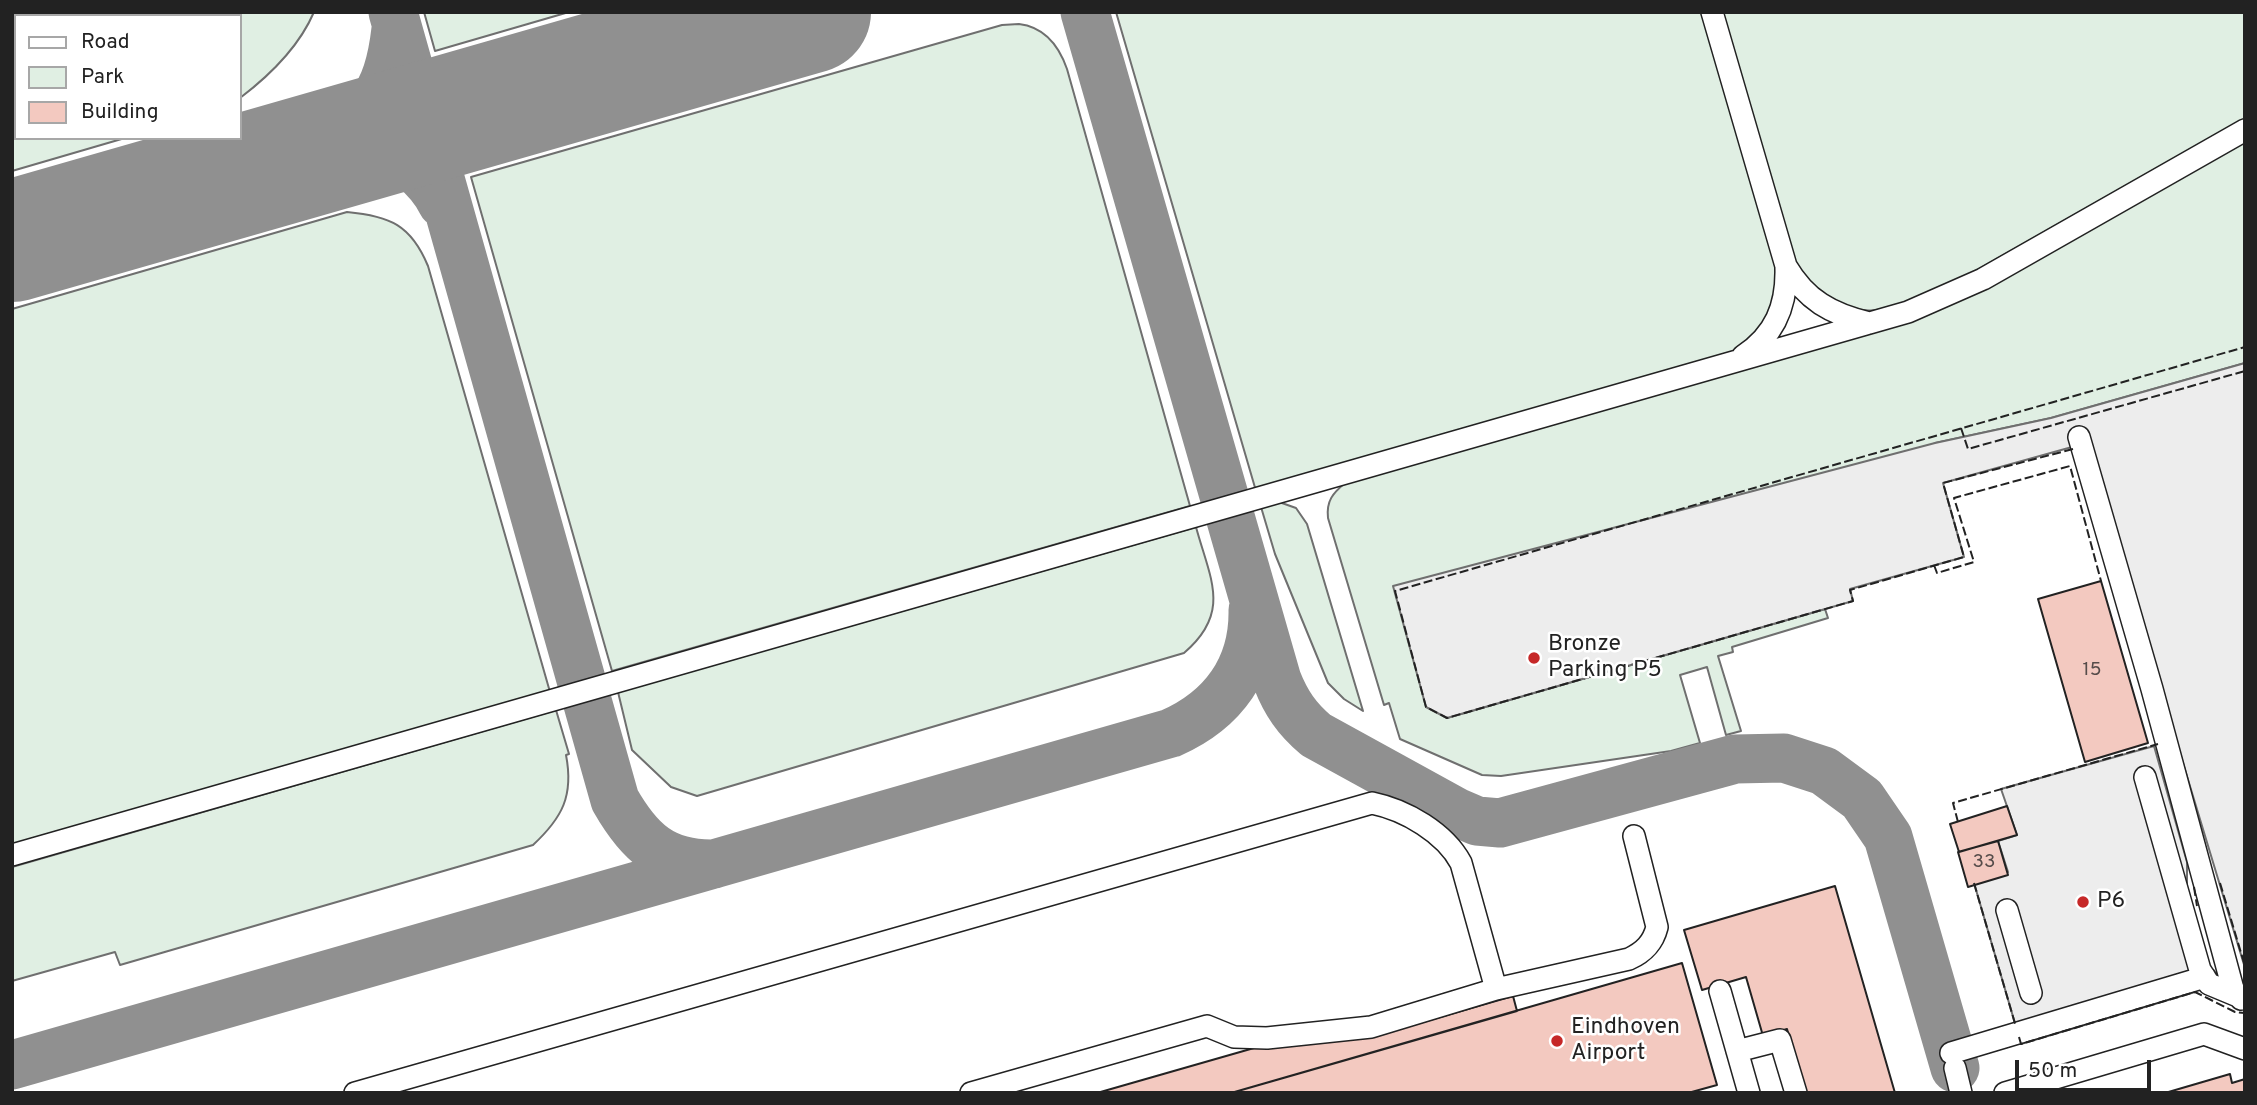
<!DOCTYPE html>
<style>
body{margin:0}
#map{position:relative;width:2257px;height:1105px;overflow:hidden;background:#fff;font-family:Overpass,sans-serif}
canvas{display:block}
.frame{position:absolute;inset:0;border:14px solid #222;pointer-events:none}
.legend{position:absolute;left:14px;top:14px;width:228px;height:126px;box-sizing:border-box;background:#fff;border:2px solid #a7a7a7;margin:0;padding:9px 12px;list-style:none;font-size:21px;color:#222}
.legend li{display:flex;align-items:center;gap:14px;height:35px}
.legend b{width:35px;border:2px solid #a7a7a7}
.scale{position:absolute;left:2015px;top:1060px;width:136px;height:32px;box-sizing:border-box;border:4px solid #222;border-top:0;padding-left:9px;font-size:21px;line-height:24px;white-space:nowrap;color:#222;-webkit-text-stroke:5px #fff;paint-order:stroke}
</style>
<div id="map">
<canvas width="2257" height="1105"></canvas>
<div class="frame"></div>
<ul class="legend">
<li><b style="height:9px;background:#fff"></b>Road</li>
<li><b style="height:19px;background:#e0efe3"></b>Park</li>
<li><b style="height:19px;background:#f3c9c0"></b>Building</li>
</ul>
<div class="scale">50 m</div>
</div>
<script>
const ctx = document.querySelector('canvas').getContext('2d');
ctx.lineJoin = 'round';
function paint(path, color) {
  ctx.fillStyle = color;
  ctx.fill(path, 'evenodd');
}
function trace(path, color, width, dash) {
  ctx.strokeStyle = color;
  ctx.lineWidth = width;
  ctx.lineCap = dash ? 'butt' : 'round';
  ctx.setLineDash(dash || []);
  ctx.stroke(path);
}
function drawText(font, color, halo, rows, align = 'center') {
  ctx.font = font + ' Overpass,sans-serif';
  ctx.lineWidth = 5;
  ctx.setLineDash([]);
  ctx.textBaseline = 'middle';
  ctx.strokeStyle = halo;
  ctx.fillStyle = color;
  for (const [text, x, y, turn = 0] of rows) {
    ctx.save();
    ctx.translate(x, y);
    ctx.rotate((+turn || 0) * Math.PI / 180);
    ctx.textAlign = isNaN(turn) ? turn : align;
    if (halo) ctx.strokeText(text, 0, 0);
    ctx.fillText(text, 0, 0);
    ctx.restore();
  }
}
const green = new Path2D(`
 M12,12H314C299,47 269,76 240,98V16H16V138H125L12,171Z
 M424,12H569L435,51Z
 M1116,12H1703L1774,259C1782,301 1765,335 1728,355L1256,491Z
 M1722,12H2245V118L1954,283C1889,313 1848,331 1797,268Z
 M1019,24C1044,27 1059,46 1067,69L1190,506L612,671L471,177L1002,25Z
 M2245,135V363L2051,418L1935,443L1447,718L1825,609L1828,618L1732,647L1733,652L1718,656L1741,731L1726,735L1707,667L1680,675L1700,743L1671,751L1501,776L1482,775L1400,739L1389,703L1384,705L1328,518C1326,501 1333,493 1345,483L1839,342Z
 M347,212C390,216 411,225 428,266L550,692L12,846V309Z
 M1279,502L1296,508L1307,524L1363,711L1344,699L1328,683L1275,554L1261,507Z
 M1196,527C1210,579 1232,612 1184,653L697,796L671,787L632,750L618,692Z
 M556,710L569,754L566,755C574,796 562,818 533,845L120,965L115,952L12,981V867Z`);
paint(green, '#e0efe3');
trace(green, '#6f6f6f', 2);
const parking = new Path2D(`
 M2245,363V968L2176,740L2072,447L1943,483L1964,557L1850,589L1853,601L1447,718L1426,707L1393,586L1935,443L2051,418Z
 M2154,746L2187,862V921L2195,992L2021,1044L1974,883L2008,872L1998,841L2017,835L2001,789Z`);
paint(parking, '#ededed');
trace(parking, '#6f6f6f', 2);
trace(new Path2D(`
 M393,12L615,800C639,842 663,865 714,864
 M1085,12L1277,680C1286,703 1297,719 1316,735L1456,812L1477,821L1500,823L1735,759L1784,758L1824,771L1862,799L1888,837L1955,1068
 M313,154C367,115 388,99 396,29
 M312,155C330,153 354,145 372,147C399,150 431,180 442,203
 M12,1065L1171,733C1223,710 1254,668 1253,610`), '#909090', 49);
trace(new Path2D(`
 M12,241L810,12`), '#909090', 122);
const building = new Path2D(`
 M2101,581L2148,743L2085,762L2038,599Z
 M2007,806L2017,835L1959,852L1950,824Z
 M1998,841L2008,875L1968,887L1958,852Z
 M1835,886L1895,1093H1805L1787,1029L1763,1036L1746,977L1702,990L1684,930Z
 M1682,963L1717,1085L1688,1093H1231Z
 M1513,996L1517,1011L1231,1093H1097L1254,1048L1371,1037Z
 M2230,1074L2232,1083L2245,1079V1093H2165Z`);
paint(building, '#f3c9c0');
trace(building, '#222', 2);
const minor = new Path2D(`
 M1712,12L1786,266C1806,300 1831,314 1869,323
 M1743,356C1775,335 1787,306 1786,268
 M2079,437L2152,689L2233,989L2241,999
 M2145,777L2200,970L2209,984L2245,999
 M12,855L1908,312L1983,279L2245,130
 M2007,910L2031,993
 M1720,991L1749,1093
 M1737,1051L1780,1040L1796,1093
 M1951,1053L2205,977
 M1955,1068L1961,1093
 M355,1093L1372,803C1406,810 1445,833 1461,863L1496,989
 M971,1093L1207,1026L1234,1037L1267,1038L1371,1027L1496,989L1629,959C1644,952 1653,943 1657,927L1634,836
 M2005,1093L2204,1034L2245,1049`);
trace(minor, '#222', 24);
trace(minor, '#fff', 21);
trace(new Path2D(`
 M1961,428L1968,449L2245,371
 M2073,449L1943,483L1964,557L1850,590L1853,601L1447,718L1426,707L1395,591L2245,347
 M1934,565L1937,573L1974,562L1954,498L2070,466L2101,581
 M1958,822L1953,803L2158,744
 M1974,883L2016,1027
 M2220,883L2245,966
 M2194,887L2197,906
 M2019,1037L2021,1044L2195,992L2235,1012L2245,1013`), '#222', 2, [9, 3.5]);
for (const [x, y, r, color] of [
 [1534,658,7,"#c62828"],
 [2083,902,7,"#c62828"],
 [1557,1041,7,"#c62828"]
]) {
  const dot = new Path2D();
  dot.arc(x, y, r, 0, 2 * Math.PI);
  ctx.fillStyle = color;
  ctx.fill(dot);
  trace(dot, '#fff', 2.5);
}
drawText('19px', '#564c4a', null, [
 ["15",2092,671],
 ["33",1984,863]
]);
drawText('23px', '#222', '#fff', [
 ["Bronze",1548,645],
 ["Parking P5",1548,671],
 ["P6",2097,902],
 ["Eindhoven",1571,1028],
 ["Airport",1571,1054]
], 'left');
</script>
